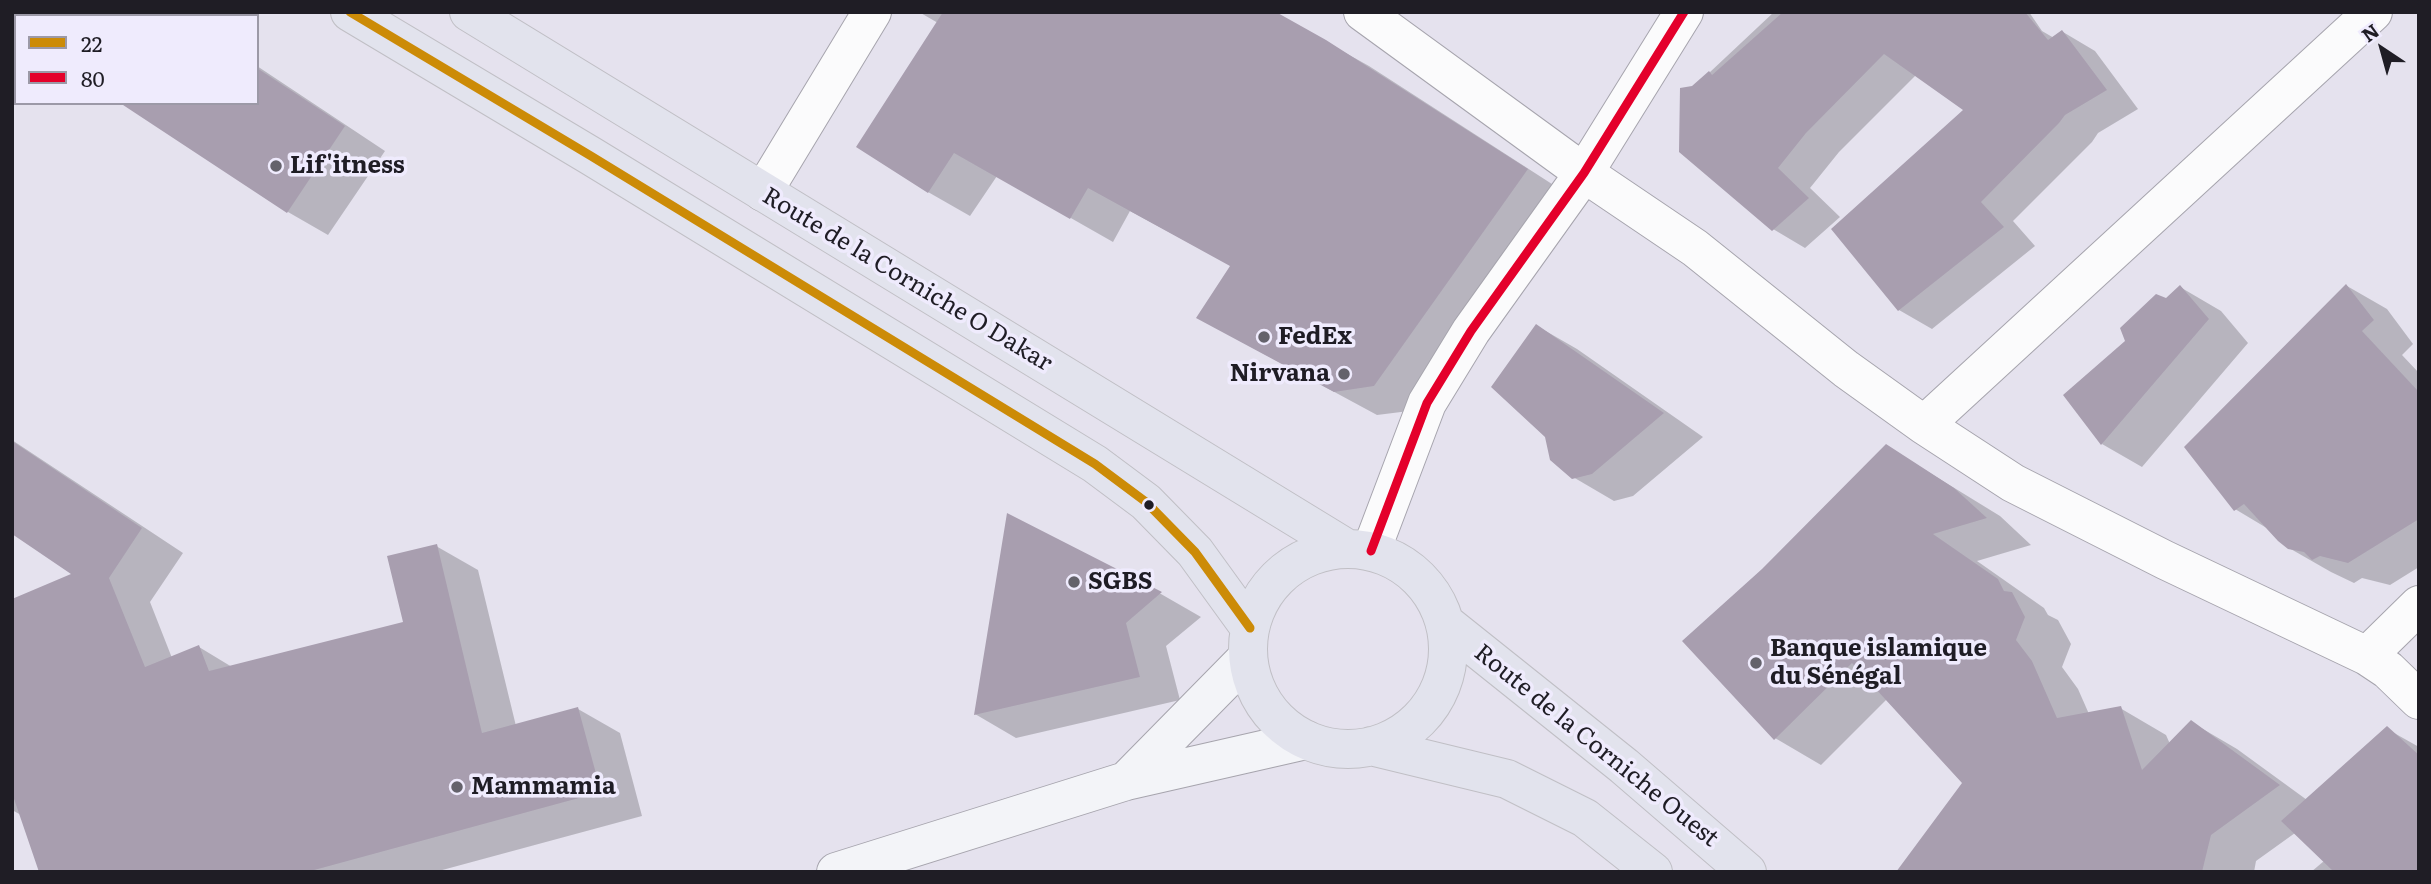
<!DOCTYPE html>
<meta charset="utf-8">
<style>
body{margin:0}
#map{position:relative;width:2431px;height:884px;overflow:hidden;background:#e5e2ee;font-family:Literata,serif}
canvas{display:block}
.frame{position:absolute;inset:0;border:14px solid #1f1d25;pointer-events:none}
.legend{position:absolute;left:14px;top:14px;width:245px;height:91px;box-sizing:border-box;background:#efebfd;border:2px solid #9c99a7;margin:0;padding:9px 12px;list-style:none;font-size:21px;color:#1f1d25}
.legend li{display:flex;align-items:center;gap:14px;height:35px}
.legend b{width:35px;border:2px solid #9c99a7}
.north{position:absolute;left:2347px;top:14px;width:70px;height:70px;-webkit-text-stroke:5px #efebfd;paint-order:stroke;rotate:324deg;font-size:19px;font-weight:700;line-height:28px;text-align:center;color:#1f1d25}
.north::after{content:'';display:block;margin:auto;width:24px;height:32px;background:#1f1d25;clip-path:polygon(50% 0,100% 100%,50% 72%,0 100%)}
</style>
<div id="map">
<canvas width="2431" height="884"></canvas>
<div class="frame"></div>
<ul class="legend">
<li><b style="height:9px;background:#cc8b07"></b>22</li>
<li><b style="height:9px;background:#e4002b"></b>80</li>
</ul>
<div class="north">N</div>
</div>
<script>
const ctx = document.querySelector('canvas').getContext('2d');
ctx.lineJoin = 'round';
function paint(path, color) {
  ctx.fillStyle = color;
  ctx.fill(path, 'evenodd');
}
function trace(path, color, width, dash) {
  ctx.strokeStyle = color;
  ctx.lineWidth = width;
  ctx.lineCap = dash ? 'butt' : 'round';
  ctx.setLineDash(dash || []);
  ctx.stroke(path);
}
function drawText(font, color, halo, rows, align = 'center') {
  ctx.font = font + ' Literata,serif';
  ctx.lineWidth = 7;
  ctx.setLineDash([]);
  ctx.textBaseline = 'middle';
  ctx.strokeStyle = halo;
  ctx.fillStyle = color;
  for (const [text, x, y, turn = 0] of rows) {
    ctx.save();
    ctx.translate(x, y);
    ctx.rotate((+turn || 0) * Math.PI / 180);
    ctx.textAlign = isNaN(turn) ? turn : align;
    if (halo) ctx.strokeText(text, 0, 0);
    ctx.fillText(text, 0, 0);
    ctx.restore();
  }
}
paint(new Path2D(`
 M137,12H174L180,16H134Z
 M919,12H1272L1369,66L1569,195L1417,410L1377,415L1240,341L1232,266L1130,211L1113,242L997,176L970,216L928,192L938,23Z
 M1774,12H2029L2042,31L2054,38L2063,32L2095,51L2138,109L2098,133L2092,142L2013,221L2035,246L1932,329L1899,310L1834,229L1965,110L1916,75L1839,152L1810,188L1840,217L1805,248L1773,229L1693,88Z
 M257,66L385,151L328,235L288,212L257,103Z
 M2347,286L2387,309L2413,344L2402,355L2419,373V567L2390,585L2362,578L2354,583L2331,572L2289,548L2270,530L2235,509Z
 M2180,287L2221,311L2248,343L2142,467L2102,444L2127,341Z
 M1537,326L1577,349L1703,437L1633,496L1614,501L1573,477Z
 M12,440L183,553L150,602L172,658L199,647L232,667L405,624L436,546L478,570L516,726L578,709L620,733L642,816L435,872H41L21,815L12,810V601L75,574L12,532Z
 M1886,446L2000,516L2031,545L1977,561L2044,608L2048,615L2058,620L2071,644L2062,667L2078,689L2089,714L2120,708L2166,735L2170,744L2191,722L2237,749L2307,800L2387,729L2419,747V872H2311L2324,861L2295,833L2256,861L2254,872H1915L1964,783L1887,699L1821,765L1775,738L1764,571Z
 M1009,516L1161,594L1201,617L1166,646L1180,700L1016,738L975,714Z`), '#0003');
paint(new Path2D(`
 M943,12H1276L1326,40L1528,169L1374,386L1334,392L1196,318L1230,266L1088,188L1070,219L954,153L928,193L856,147Z
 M1783,12H2025L2048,40L2062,30L2107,90L2065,115L2059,123L1981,202L2004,227L1898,311L1831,229L1963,110L1884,54L1806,133L1778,168L1809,198L1772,231L1679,152L1680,88L1692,86L1709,71L1712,75Z
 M257,68L345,126L287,213L120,103H257Z
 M2346,284L2374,320L2362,331L2419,392V519L2348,563L2320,556L2312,560L2304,552L2288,549L2278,541L2244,504L2234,511L2184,447Z
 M2180,285L2209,319L2101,445L2063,395L2125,341L2120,328L2156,294L2166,298Z
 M1536,324L1664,413L1592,474L1572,479L1550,460L1545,437L1491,387Z
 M12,441L142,528L109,578L145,667L199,645L209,671L403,622L387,556L437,544L482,733L578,707L601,792L307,872H39L12,793V599L71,574L12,534Z
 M1886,444L1954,488L1987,518L1933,534L1998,579L2004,591L2012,592L2025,617L2016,640L2032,661L2057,718L2121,706L2142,770L2191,720L2280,785L2211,835L2202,872H1896L1962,783L1852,663L1774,740L1682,641L1762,569Z
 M1007,513L1162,592L1126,623L1140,677L974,715Z
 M2387,726L2419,755V872H2334L2281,821Z`), '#a89eaf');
const street = new Path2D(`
 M1363,12L1584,173L1695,248L1846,369L1924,425L2013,483L2165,560L2367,656L2388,670L2419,700
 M763,192L872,12
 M1924,425L2373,12
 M1371,551L1427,403L1471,331L1584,173L1684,12
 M2367,656L2419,605`);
const secondary = new Path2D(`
 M1126,781L1247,658
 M836,872L1126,781L1306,740`);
const highway = new Path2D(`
 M350,12L591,156L1095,464L1146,502L1195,552L1250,628
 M469,12L1346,548
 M1248 649a100 100 0 1 1 200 0a100 100 0 1 1-200 0Z
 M1445,623L1624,766L1747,872
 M1371,746L1507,779L1585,818L1653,872`);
trace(street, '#a6a4ad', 40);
trace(secondary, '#a6a4ad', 40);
trace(highway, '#c0bfc5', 40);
trace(street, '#fbfbfc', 38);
trace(secondary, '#f3f4f8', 38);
trace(highway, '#e2e3ed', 38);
trace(new Path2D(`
 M350,12L591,156L1095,464L1146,502L1195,552L1250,628`), '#cc8b07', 9);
trace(new Path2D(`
 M1371,551L1427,403L1471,331L1584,173L1684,12`), '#e4002b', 9);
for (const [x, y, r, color] of [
 [276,166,7,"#64626b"],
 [1264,337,7,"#64626b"],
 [1344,374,7,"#64626b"],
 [1149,505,6,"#1f1d25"],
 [1074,582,7,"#64626b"],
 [1756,663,7,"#64626b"],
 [457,787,7,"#64626b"]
]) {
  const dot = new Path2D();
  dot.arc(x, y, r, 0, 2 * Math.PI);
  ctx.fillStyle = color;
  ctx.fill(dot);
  trace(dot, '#efebfd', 2.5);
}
drawText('bold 24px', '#1f1d25', '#efebfd', [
 ["Lif'itness",290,166],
 ["FedEx",1278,337],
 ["Nirvana",1330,374,"right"],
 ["SGBS",1088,582],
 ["Banque islamique",1770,649],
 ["du Sénégal",1770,677],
 ["Mammamia",471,787]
], 'left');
drawText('24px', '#1f1d25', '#efebfd', [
 ["Route de la Corniche O Dakar",907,280,31],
 ["Route de la Corniche Ouest",1596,746,39]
]);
</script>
